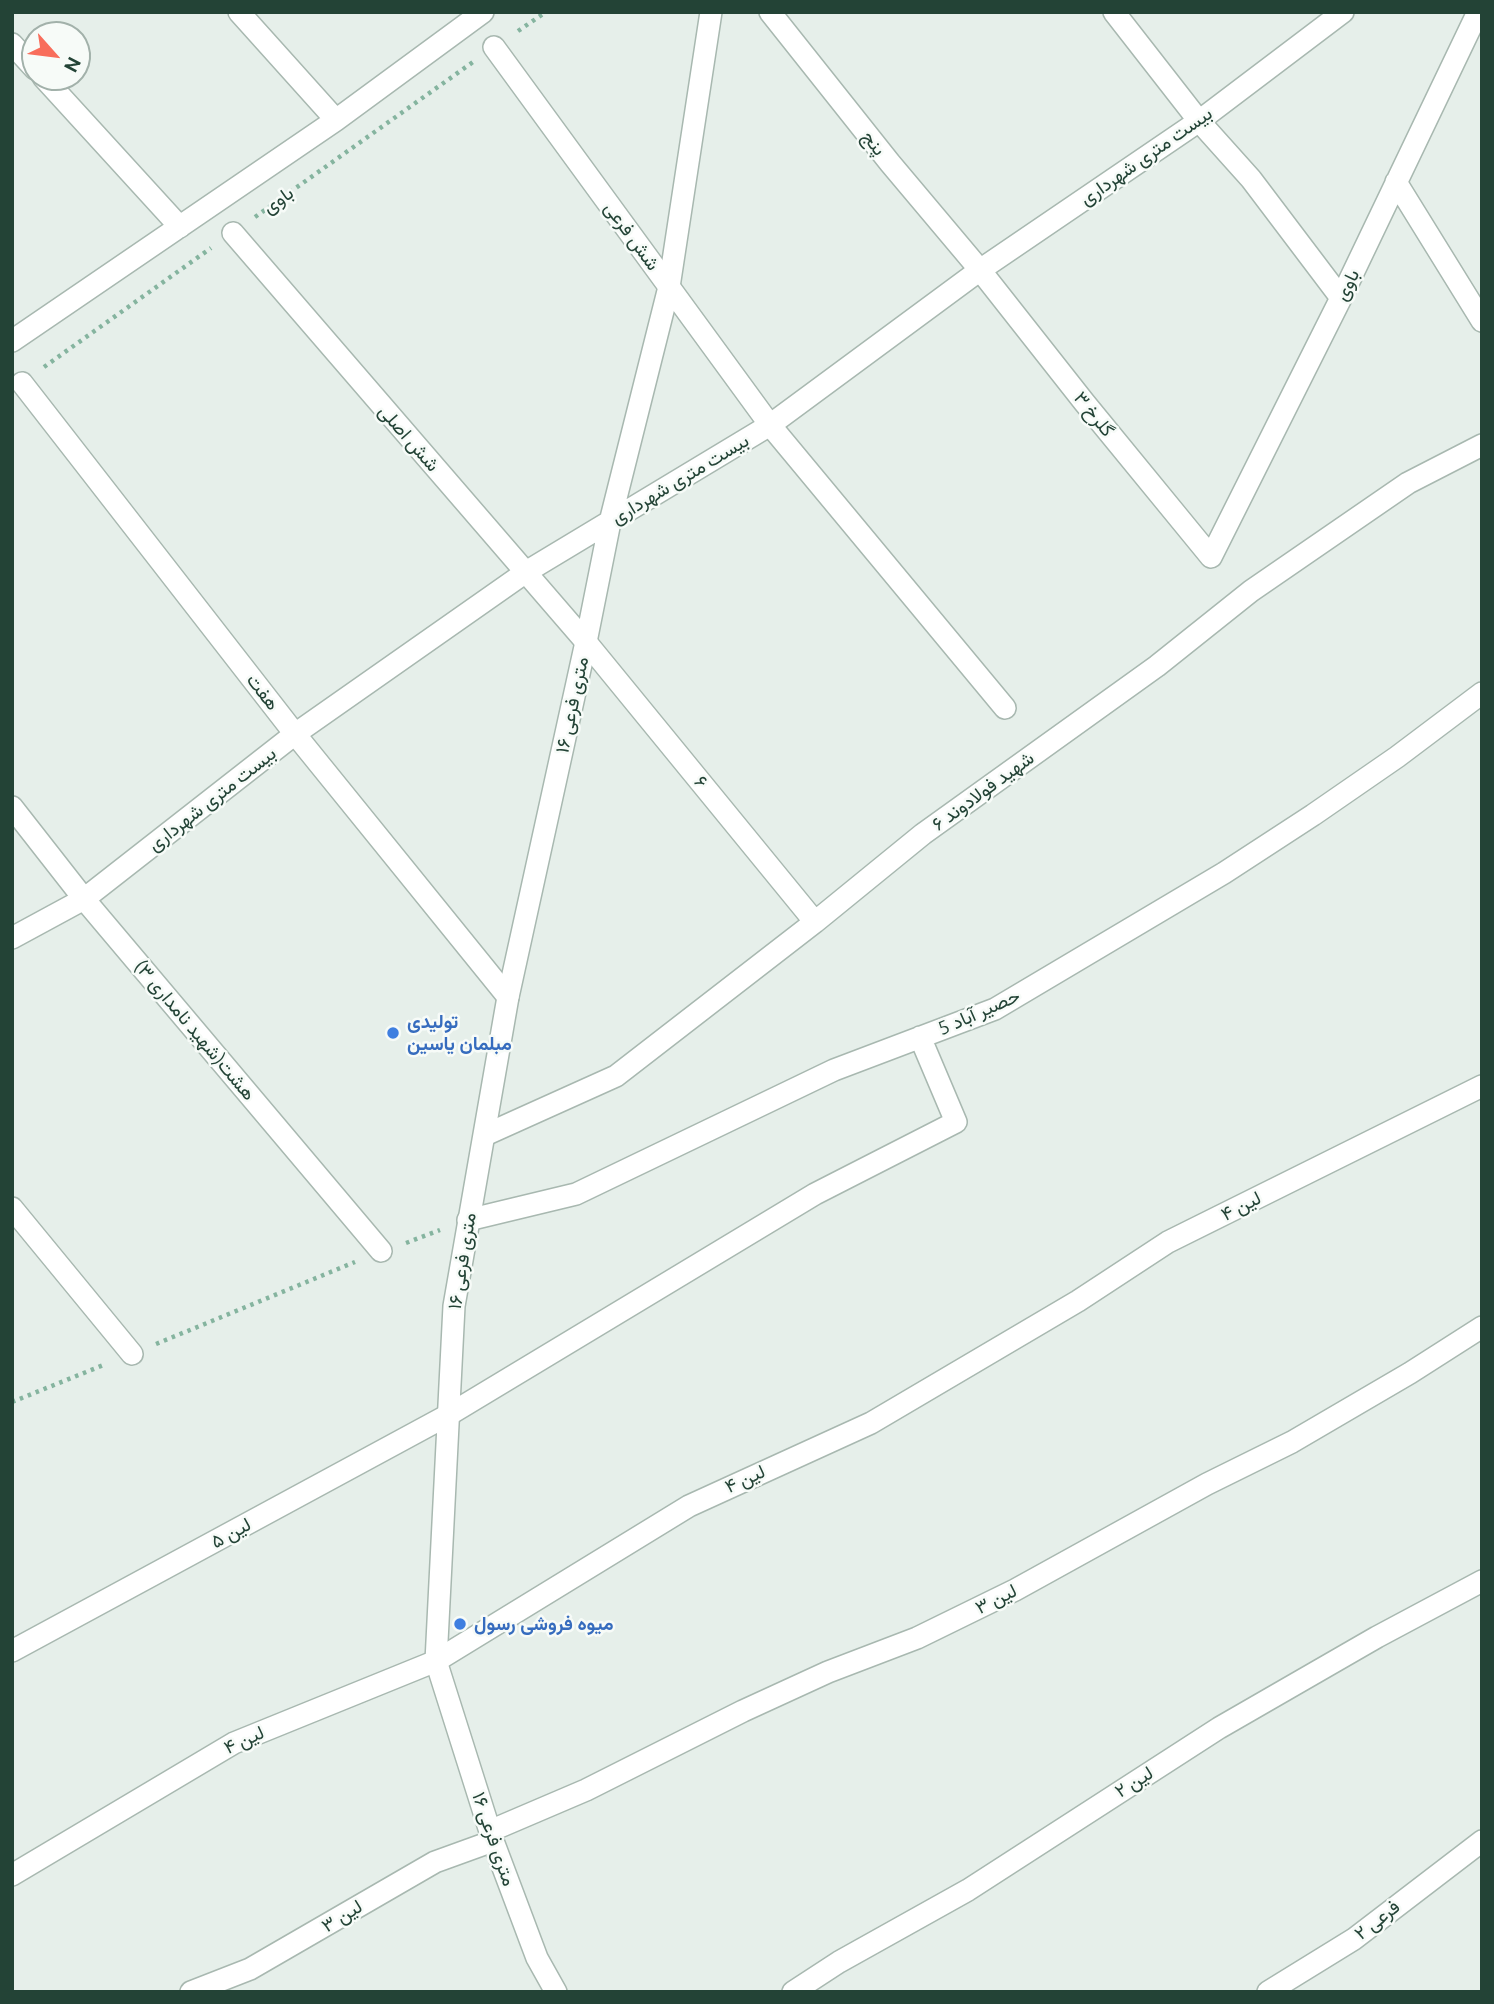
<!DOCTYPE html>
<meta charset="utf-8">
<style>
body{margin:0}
#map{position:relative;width:1494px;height:2004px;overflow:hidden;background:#e6efea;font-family:Ubuntu,sans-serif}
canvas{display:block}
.frame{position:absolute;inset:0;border:14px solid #234336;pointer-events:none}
.north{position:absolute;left:21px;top:21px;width:70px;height:70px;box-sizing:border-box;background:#f7fbf8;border:2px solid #a2b1aa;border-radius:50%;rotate:118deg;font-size:19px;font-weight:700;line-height:28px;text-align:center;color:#234336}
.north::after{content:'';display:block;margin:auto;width:24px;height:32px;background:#f86d5b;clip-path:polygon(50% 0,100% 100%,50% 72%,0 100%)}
</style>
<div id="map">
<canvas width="1494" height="2004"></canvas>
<div class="frame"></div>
<div class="north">N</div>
</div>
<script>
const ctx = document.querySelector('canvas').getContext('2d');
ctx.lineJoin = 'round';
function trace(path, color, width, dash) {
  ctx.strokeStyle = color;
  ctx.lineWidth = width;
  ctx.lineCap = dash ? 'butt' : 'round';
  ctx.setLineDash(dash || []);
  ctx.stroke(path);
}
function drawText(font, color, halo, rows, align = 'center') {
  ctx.font = font + ' Ubuntu,Vazirmatn,sans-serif';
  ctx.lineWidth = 5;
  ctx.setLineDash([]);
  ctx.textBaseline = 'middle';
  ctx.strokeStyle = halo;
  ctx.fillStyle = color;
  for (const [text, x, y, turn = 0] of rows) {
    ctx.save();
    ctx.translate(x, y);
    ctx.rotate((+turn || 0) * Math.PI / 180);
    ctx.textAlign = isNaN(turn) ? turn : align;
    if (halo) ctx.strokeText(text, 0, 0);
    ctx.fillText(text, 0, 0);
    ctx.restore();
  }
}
const minor = new Path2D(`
 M239,12L336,120
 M770,12L890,163L980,270L1084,402L1211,557L1341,298L1478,12
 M1114,12L1199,121L1251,179L1341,298
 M12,44L35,69
 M494,47L770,425L1005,708
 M43,77L180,227
 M1396,182L1482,321
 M233,233L586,642L815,922
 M12,341L336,120L483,12
 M22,383L295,734L508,997
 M12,807L84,899L381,1251
 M485,1135L616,1076L815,922L923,834L1157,666L1251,591L1408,483L1482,445
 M12,1208L132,1354
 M468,1220L576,1194L834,1070L995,1009L1224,873L1313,815L1397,757L1482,693
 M12,1651L450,1414L815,1194L956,1122L920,1037
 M490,1831L586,1790L743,1711L828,1672L917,1638L1015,1590L1207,1484L1292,1442L1410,1373L1482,1327
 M12,1875L234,1743L436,1661L689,1506L871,1423L1078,1301L1168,1242L1482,1086
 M191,1992L250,1969L435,1862L493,1841
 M793,1992L839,1962L968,1890L1219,1728L1377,1637L1482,1581
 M1268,1992L1354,1939L1482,1841`);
const tertiary = new Path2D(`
 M12,938L84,899L295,734L526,572L770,425L980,270L1199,121L1343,12
 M556,1992L537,1958L493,1841L436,1661L454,1306L508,997L586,642L610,522L669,287L711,12`);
trace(minor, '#a8b8b0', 24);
trace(tertiary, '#a8b8b0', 24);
trace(new Path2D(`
 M518,31L546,12
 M255,217L473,62
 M44,367L211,248
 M406,1243L440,1230
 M156,1344L355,1262
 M12,1402L106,1364`), '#85b49f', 4.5, [3.5, 5]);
trace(minor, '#fff', 21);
trace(tertiary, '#fff', 21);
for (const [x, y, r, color] of [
 [393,1033,7,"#3f7fe0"],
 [460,1624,7,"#3f7fe0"]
]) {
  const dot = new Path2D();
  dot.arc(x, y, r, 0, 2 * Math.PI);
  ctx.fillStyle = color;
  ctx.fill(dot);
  trace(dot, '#f7fbf8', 2.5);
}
drawText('19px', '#234336', '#f7fbf8', [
 ["پنج",874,143,52],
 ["بیست متری شهرداری",1146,156,-35],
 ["باوی",278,200,-35],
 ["شش فرعی",632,236,54],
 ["باوی",1347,285,-64],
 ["گلرخ ۳",1094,414,51],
 ["شش اصلی",409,438,49],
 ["بیست متری شهرداری",680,479,-31],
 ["هفت",263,692,52],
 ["۱۶ متری فرعی",572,705,-78],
 ["۶",701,782,51],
 ["شهید فولادوند ۶",983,791,-36],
 ["بیست متری شهرداری",212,799,-38],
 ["حصیر آباد 5",979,1012,-24],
 ["هشت(شهید نامداری ۳)",195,1030,50],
 ["لین ۴",1241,1206,-27],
 ["۱۶ متری فرعی",462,1261,-81],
 ["لین ۴",745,1479,-25],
 ["لین ۵",231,1533,-29],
 ["لین ۳",996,1599,-27],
 ["لین ۴",244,1740,-25],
 ["لین ۲",1134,1782,-32],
 ["۱۶ متری فرعی",494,1839,71],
 ["لین ۳",342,1916,-32],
 ["۲ فرعی",1377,1920,-38]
]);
drawText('bold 19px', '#366cbe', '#f7fbf8', [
 ["تولیدی",407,1022],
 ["مبلمان یاسین",407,1044],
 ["میوه فروشی رسول",474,1624]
], 'left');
</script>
